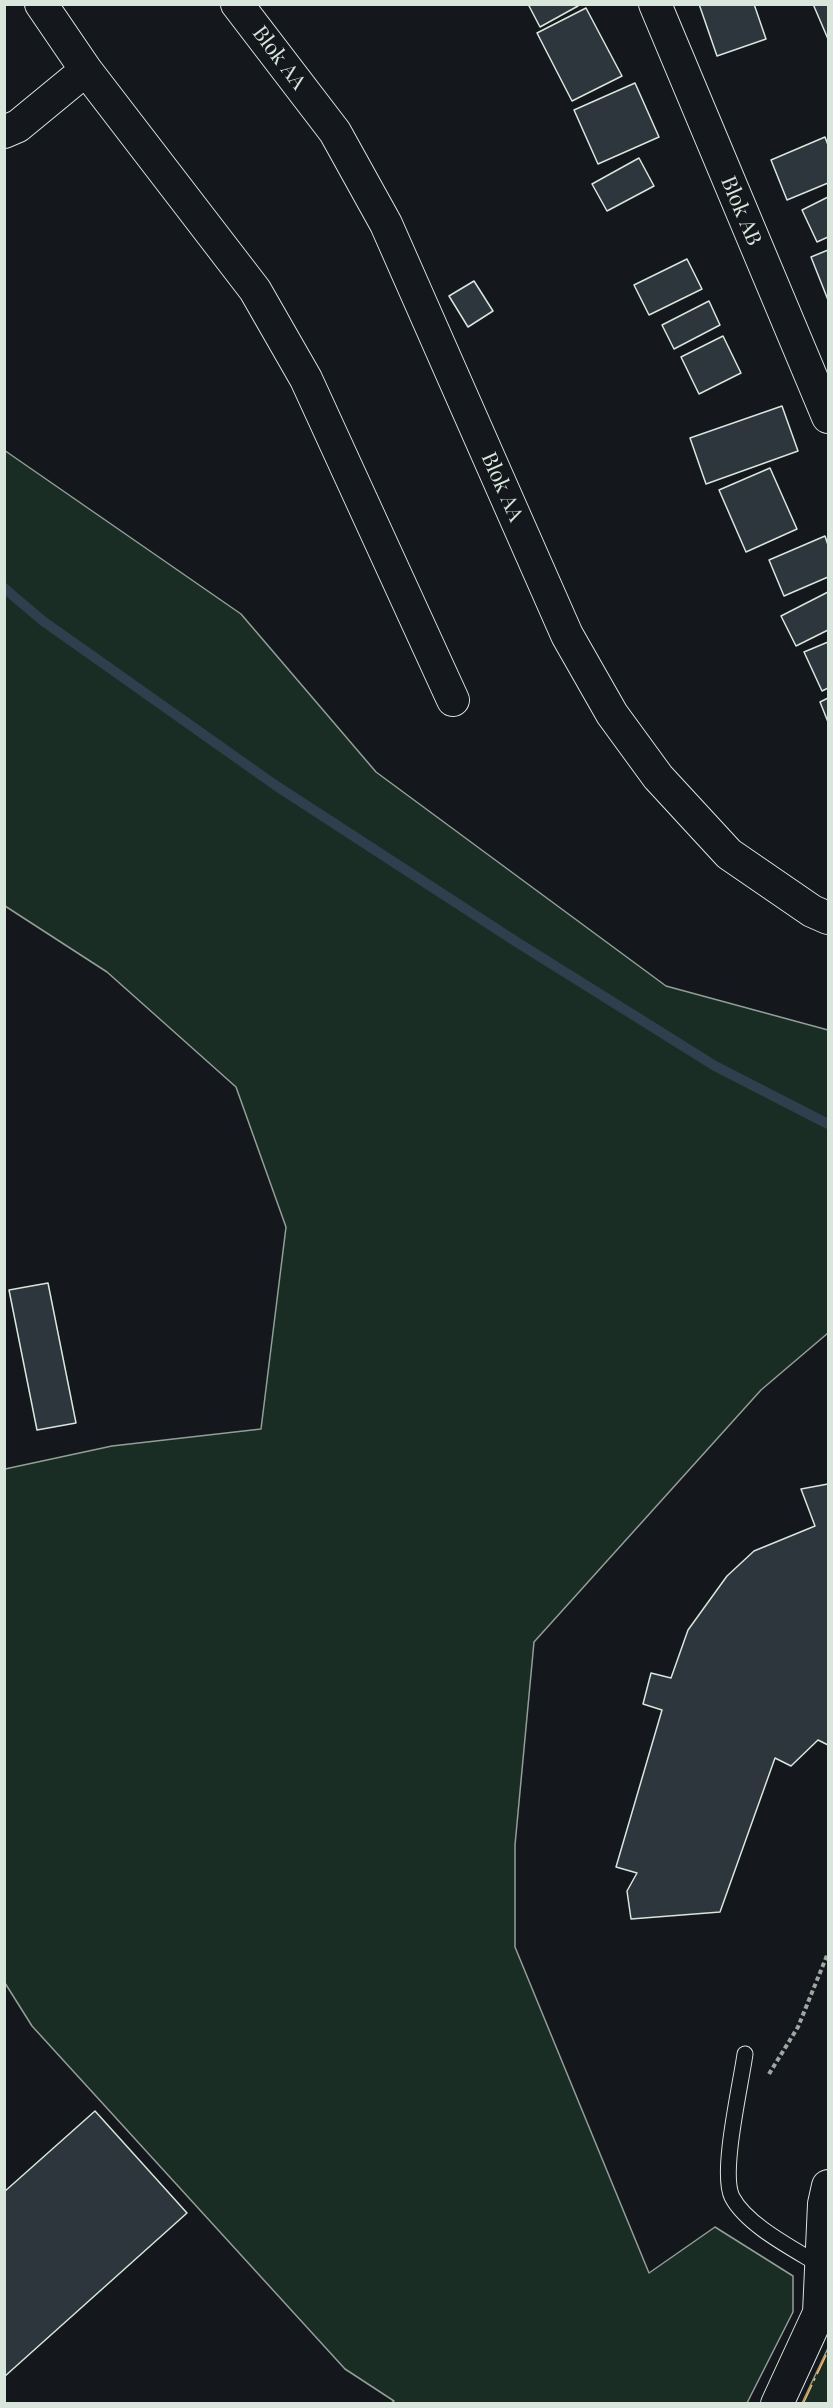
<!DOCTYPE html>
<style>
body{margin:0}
#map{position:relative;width:833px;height:2408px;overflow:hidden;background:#14181c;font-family:"Playfair Display",serif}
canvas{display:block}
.frame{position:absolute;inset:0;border:6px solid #d8e6dc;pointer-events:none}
</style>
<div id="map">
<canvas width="833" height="2408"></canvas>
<div class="frame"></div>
</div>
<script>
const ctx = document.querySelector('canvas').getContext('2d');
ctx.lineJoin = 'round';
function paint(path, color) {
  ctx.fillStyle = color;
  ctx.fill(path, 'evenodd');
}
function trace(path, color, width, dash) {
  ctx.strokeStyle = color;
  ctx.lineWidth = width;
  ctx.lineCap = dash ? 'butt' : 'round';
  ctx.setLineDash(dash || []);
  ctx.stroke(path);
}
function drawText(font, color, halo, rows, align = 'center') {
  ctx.font = font + ' "Playfair Display",serif';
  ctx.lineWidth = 4.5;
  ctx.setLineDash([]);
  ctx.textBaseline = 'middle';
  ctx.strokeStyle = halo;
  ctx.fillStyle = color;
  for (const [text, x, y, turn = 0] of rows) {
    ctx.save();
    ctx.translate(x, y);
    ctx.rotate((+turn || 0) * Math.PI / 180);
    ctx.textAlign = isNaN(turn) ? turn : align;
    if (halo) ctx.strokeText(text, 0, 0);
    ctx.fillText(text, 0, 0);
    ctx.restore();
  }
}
const green = new Path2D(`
 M4,450L241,614L376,772L666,986L828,1030V1333L761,1390L534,1642L515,1845V1947L649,2273L715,2227L793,2276V2312L747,2403H391L394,2401L345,2369L32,2026L5,1983V1469L112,1446L261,1429L286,1227L236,1087L107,972L5,906Z
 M828,2348V2403H802Z`);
paint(green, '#1a2d24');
trace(green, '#939e99', 1.5);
trace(new Path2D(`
 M4,588L43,621L275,785L515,941L715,1066L828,1124`), '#2f3f4d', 10);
const building = new Path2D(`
 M528,4H577L578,6L540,27Z
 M699,4H754L766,39L717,56Z
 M813,4H828V39Z
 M586,8L622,76L572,101L537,33Z
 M635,83L659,137L598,164L574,110Z
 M825,137L828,145V183L787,200L771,160Z
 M639,158L654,186L607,211L592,184Z
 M828,197V237L817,242L802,210Z
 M828,250V300L811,257Z
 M687,259L702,289L649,315L634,285Z
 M474,281L493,311L468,327L449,296Z
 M709,301L720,325L674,349L662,325Z
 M723,336L741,373L699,394L681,357Z
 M782,406L798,451L706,484L690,438Z
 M770,468L797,529L746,552L719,490Z
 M825,536L828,545V577L784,596L769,560Z
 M828,592V630L796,646L781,616Z
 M828,642V688L822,691L804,652Z
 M828,698V722L820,702Z
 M48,1283L76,1423L37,1430L9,1290Z
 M828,1484V1745L818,1740L791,1766L775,1758L720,1912L631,1919L627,1891L637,1873L616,1867L662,1710L643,1704L651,1673L671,1678L688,1630L727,1576L754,1551L815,1526L801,1489Z
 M95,2111L187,2213L4,2377V2192Z`);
paint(building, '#2c363c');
trace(building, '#d8e6dc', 1.5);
const service = new Path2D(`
 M745,2054C741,2084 720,2173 732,2197C747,2226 796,2250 823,2267`);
const minor = new Path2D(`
 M41,4L86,70L255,290L306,379L453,700
 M237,4L335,132L386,224L567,635L612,714L658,777L729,854L812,911L828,918
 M655,4L828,417
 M4,132L18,126L86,70
 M777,2404L819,2313L824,2204L828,2186`);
trace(service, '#d8e6dc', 17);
trace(minor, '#d8e6dc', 34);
trace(new Path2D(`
 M769,2074L798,2027L828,1953`), '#9da8a2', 4, [4.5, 3]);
trace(service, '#14181c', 15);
trace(minor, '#14181c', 32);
trace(new Path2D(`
 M803,2404L828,2351`), '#ffb74d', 1.5, [21, 4.5, 3, 4.5]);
drawText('21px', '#d8e6dc', '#14181c', [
 ["Blok AA",279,58,53],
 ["Blok AB",741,211,67],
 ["Blok AA",502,487,66]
]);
</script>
